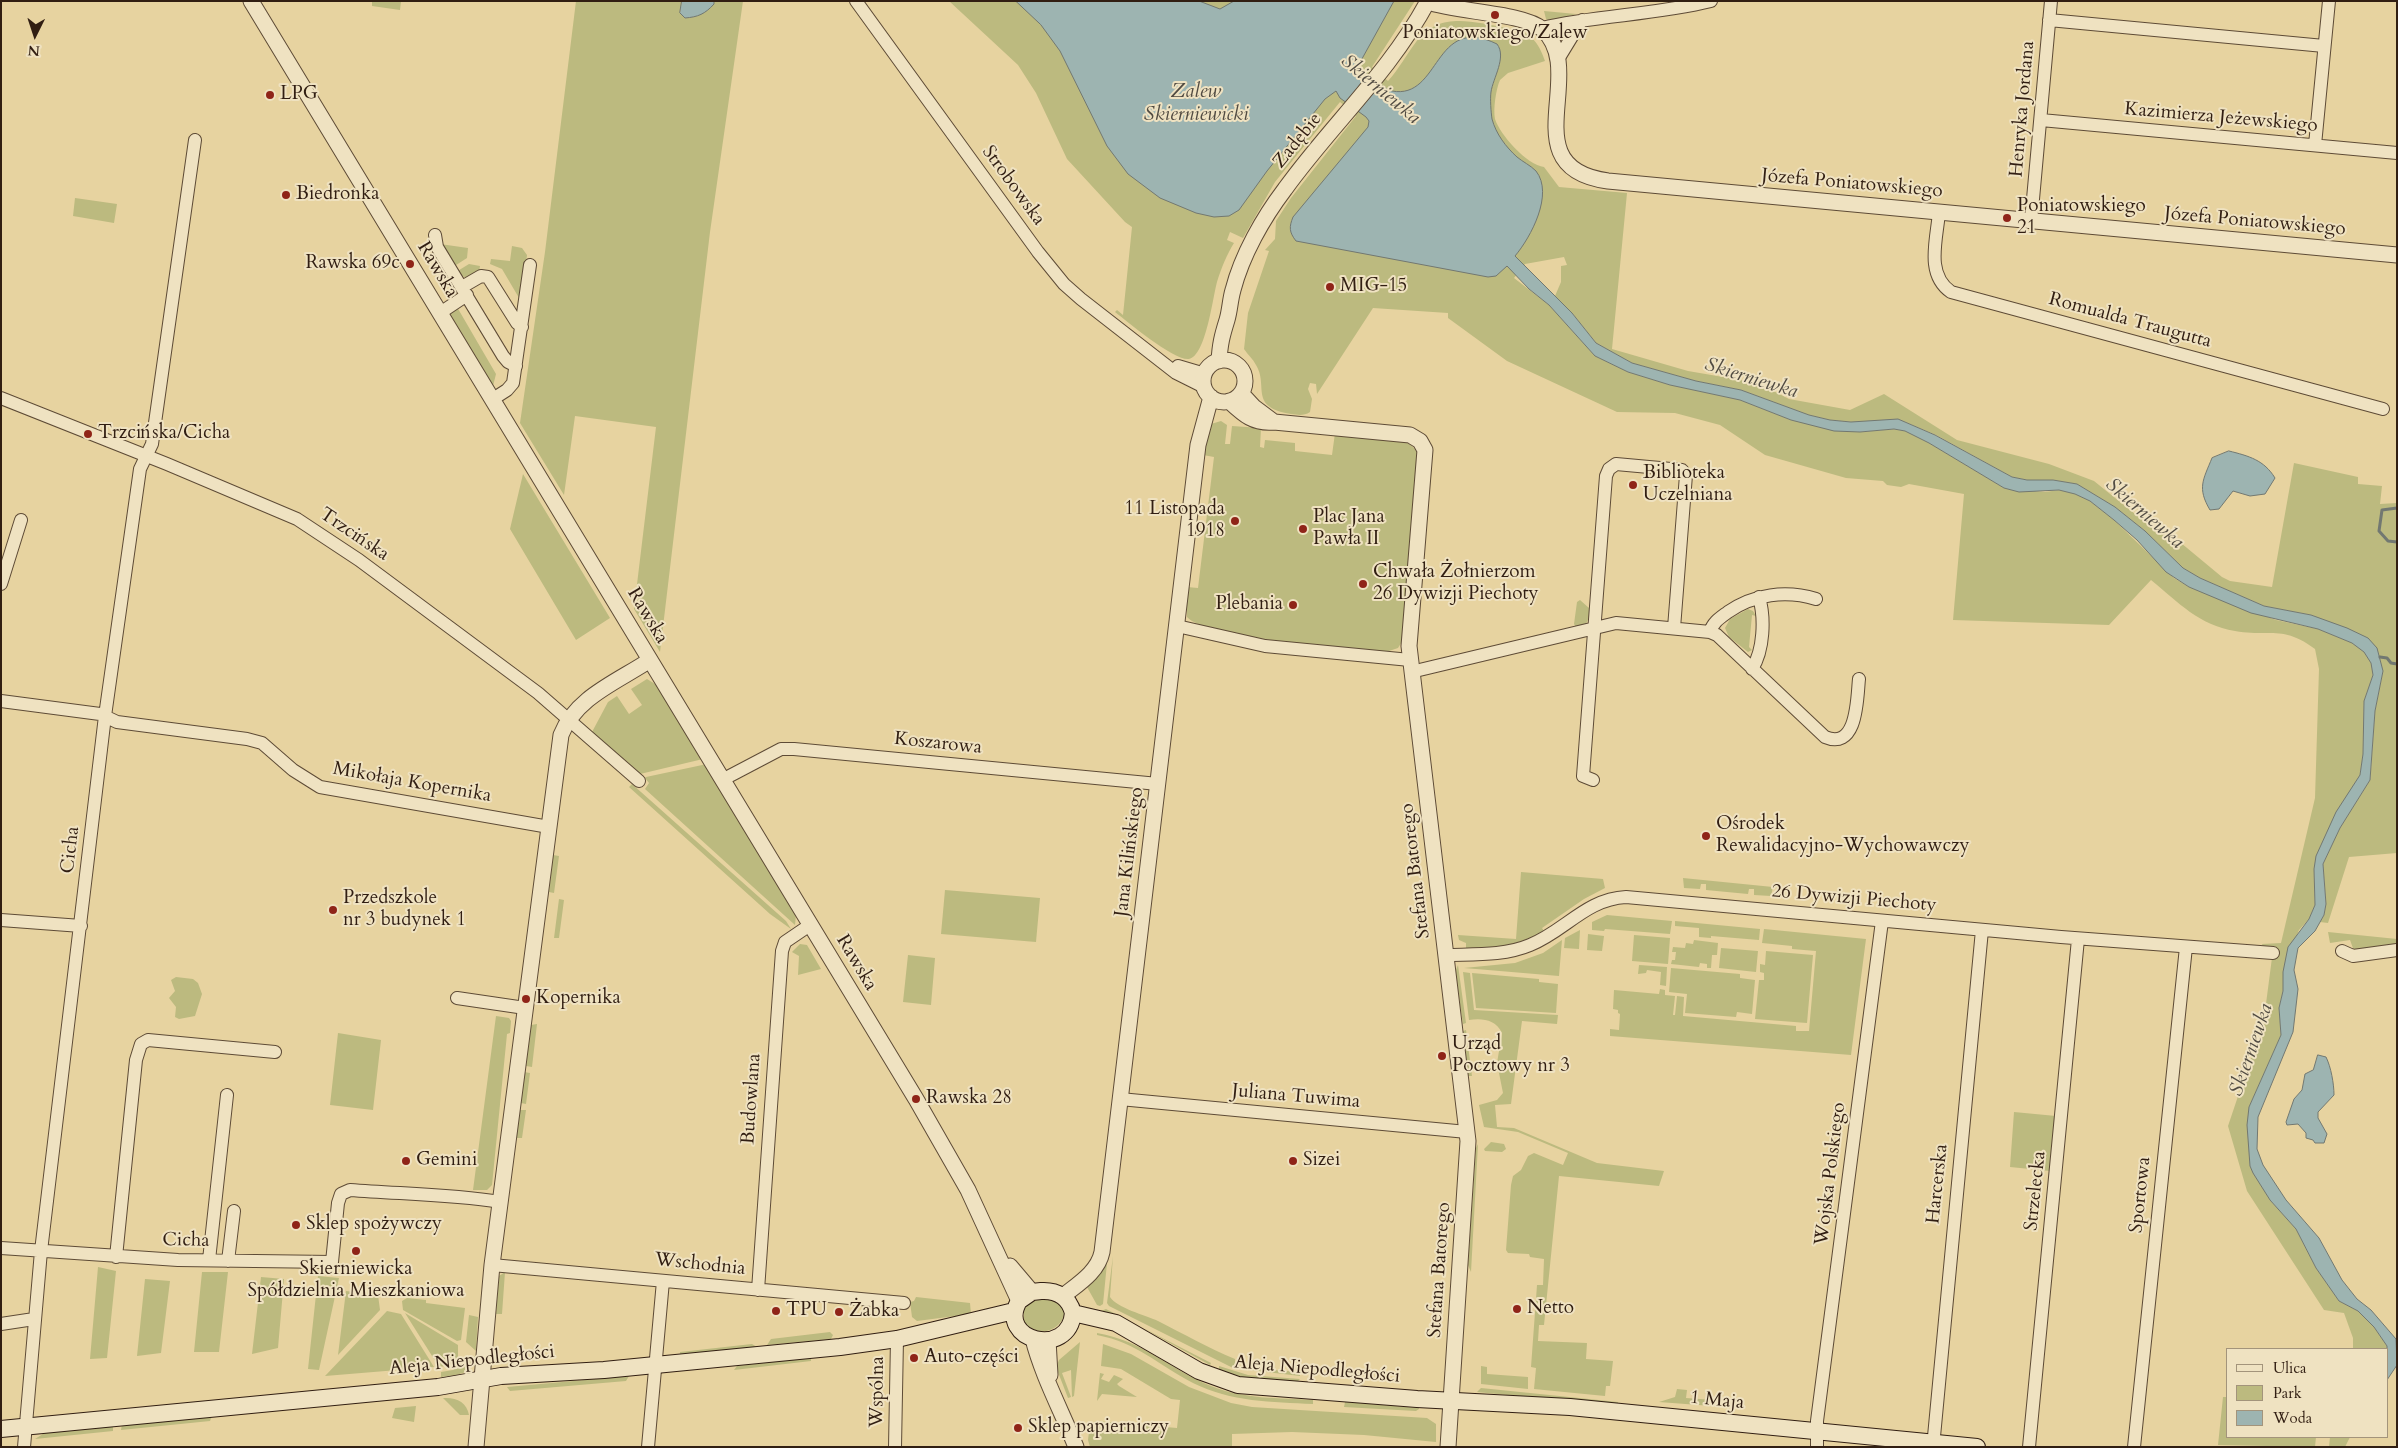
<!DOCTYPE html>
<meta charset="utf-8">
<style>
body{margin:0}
#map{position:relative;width:2398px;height:1448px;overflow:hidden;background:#e7d3a0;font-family:Cardo,serif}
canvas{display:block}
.frame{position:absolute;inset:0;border:2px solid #311e12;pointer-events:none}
.legend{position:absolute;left:2226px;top:1348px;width:162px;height:90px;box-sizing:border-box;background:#efe2c1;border:1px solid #a3947b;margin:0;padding:6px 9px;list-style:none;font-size:15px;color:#311e12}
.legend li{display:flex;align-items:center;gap:10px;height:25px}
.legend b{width:25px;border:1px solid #a3947b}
.north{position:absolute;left:10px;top:10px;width:50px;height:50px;-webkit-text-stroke:4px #efe2c1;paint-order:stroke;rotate:184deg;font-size:14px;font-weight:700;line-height:20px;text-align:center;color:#311e12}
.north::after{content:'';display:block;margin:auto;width:18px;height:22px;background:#311e12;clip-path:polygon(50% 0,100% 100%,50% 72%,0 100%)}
</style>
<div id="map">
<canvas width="2398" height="1448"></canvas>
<div class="frame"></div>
<ul class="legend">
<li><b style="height:6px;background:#efe2c1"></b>Ulica</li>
<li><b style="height:14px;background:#bcba7f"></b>Park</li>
<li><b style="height:14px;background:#9db4b1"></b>Woda</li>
</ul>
<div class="north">N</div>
</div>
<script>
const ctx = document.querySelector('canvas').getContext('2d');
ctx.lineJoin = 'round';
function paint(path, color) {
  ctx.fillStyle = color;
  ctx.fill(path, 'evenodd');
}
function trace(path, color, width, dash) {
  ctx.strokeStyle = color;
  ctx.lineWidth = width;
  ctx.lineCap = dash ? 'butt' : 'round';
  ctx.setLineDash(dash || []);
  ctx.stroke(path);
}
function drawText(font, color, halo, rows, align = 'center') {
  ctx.font = font + ' Cardo,serif';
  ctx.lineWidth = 4;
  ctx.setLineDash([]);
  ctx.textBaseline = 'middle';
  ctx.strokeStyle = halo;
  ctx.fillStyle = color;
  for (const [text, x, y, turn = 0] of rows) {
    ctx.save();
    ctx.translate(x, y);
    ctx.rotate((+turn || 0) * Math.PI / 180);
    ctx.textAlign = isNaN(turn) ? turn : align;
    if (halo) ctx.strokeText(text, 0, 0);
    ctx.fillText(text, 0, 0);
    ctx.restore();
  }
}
paint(new Path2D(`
 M372,1H401L400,10L372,6Z
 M576,1H682L680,13L714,4V1H743L710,232L660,652L634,609L656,427L575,416L564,495L520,423L545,252Z
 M949,1H1415L1372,67L1388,81C1399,69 1406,55 1416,42C1439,11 1473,22 1506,28V32L1516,33L1517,30C1533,34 1540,46 1545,61L1508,73L1500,80C1496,89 1493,109 1495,119C1500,135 1527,165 1544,167L1559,187L1627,193L1612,349L1688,371L1758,383L1789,399L1850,410L1884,394L1957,440L2049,464L2094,481L2135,514L2181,543L2222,577L2230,581L2272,587L2294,463L2358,477V484L2382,486L2380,504L2397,503V853L2349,857L2328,923L2320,922L2324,915L2326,904L2323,864L2340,828L2370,780L2371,769L2375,711L2383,671L2368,638L2311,615L2264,606L2200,578L2183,568L2145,531L2115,507L2077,484L2053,480H2027L2012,477L1936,435L1905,422H1851L1830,420L1809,415L1741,390L1696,381L1632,363L1596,343L1572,313L1555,296L1561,282V266L1567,265L1564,257L1525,264L1514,278L1549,305L1595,356L1628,372L1670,385L1740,400L1791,420L1860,432L1894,429L1905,431L1929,443L2004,488L2045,492L2059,490L2075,494L2090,501L2114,520L2174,578L2189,587L2276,620L2318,629L2352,643L2365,652L2371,663L2373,675L2364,701L2363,754L2360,775L2314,869L2315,905L2309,919L2299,930L2283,972V991L2279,1008L2281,1035L2249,1107L2250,1166L2270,1200L2296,1229L2316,1268L2339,1301L2358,1311L2374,1327L2387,1346V1358V1349H2353V1338L2344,1313L2324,1310L2247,1191L2228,1126L2264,1019L2273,950L2263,947L2262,944L2281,943L2315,798L2319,669L2315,649C2283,625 2270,637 2235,631C2199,625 2179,603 2151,580L2109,625L1953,620L1964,494L1909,484L1901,487L1887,485L1883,481L1846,478L1765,455L1720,425L1675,413L1617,412L1507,361L1448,318V313L1373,308L1317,394L1316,384L1310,383L1308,389L1312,399L1310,412C1304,416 1298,415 1291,414C1248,407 1269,386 1256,365C1253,359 1248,355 1244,349L1248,313L1269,251L1265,250L1275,239L1276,221L1291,198L1356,116L1340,102L1275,182L1243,238L1230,232L1227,240L1234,243C1227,254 1221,269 1217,282C1213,296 1206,356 1189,359C1174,361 1128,322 1115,312L1117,310L1123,315L1132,227L1125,222L1067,159L1036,93L1018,65Z
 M1544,11L1576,14L1551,21L1546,19Z
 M75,198L117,204L114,223L73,216Z
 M440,244L468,248L467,258L453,267Z
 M512,246L522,248L527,255L522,303L502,269L490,264L491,259L510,261Z
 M469,264L480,266L479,272L466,278L456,272Z
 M457,307L496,374L493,386L450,314Z
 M1221,421L1227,425L1225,444H1230L1232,426L1261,428L1260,447L1264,448L1265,440L1295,443V451L1332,455L1335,433L1404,440L1414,448L1418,454L1403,640L1398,648L1386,652C1351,648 1206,639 1187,617V587L1198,588L1214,457L1203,455L1211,424Z
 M523,474L610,618L576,640L510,529Z
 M1580,600L1589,608L1590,615L1586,624L1576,627L1574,624L1577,602Z
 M1748,609L1753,611L1756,616L1752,615L1749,647L1752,650L1748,652L1729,637L1725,628L1730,619Z
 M647,679L660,687L703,759L640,774L592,732L608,702L617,696L629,714L642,705L631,689Z
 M707,764L796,915L795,925L645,789L649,783L645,778L646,777Z
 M632,784L786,921L791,929L770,914L629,787Z
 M553,855L559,856L554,893L549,892Z
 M1521,872L1603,879L1605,888L1584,899L1542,928L1544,931C1519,946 1494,948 1466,948V943L1459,940L1458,935L1516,939Z
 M1683,878L1773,887L1771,896L1754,895V889H1749L1748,894L1706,890V884H1701L1700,889L1684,888Z
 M945,890L1040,898L1036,942L941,934Z
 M559,899L564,900L559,938H554Z
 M1607,915L1672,921L1670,934L1605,929L1604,931L1592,930V922Z
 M1675,921L1760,929L1759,940L1711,936V938L1699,937V928L1675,926Z
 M1764,929L1866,939L1851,1055L1610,1036V1029L1619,1030L1620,1014L1618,1013V1010L1613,1009L1614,990L1659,994L1660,989L1665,990V995L1675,996L1673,1015H1675L1677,996L1684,997L1683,1016L1796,1026V1031H1809L1816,951L1792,949V946L1762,943Z
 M1580,930L1579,949L1564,948L1565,938Z
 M2328,932L2397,939V946L2354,951L2350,940L2330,943Z
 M1588,934L1604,936L1602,951L1587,950Z
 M1634,935L1670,938L1668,964L1632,961Z
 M1562,940L1559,976L1464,968L1515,963L1543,953Z
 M1694,940L1718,943L1717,955H1712L1711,968H1707V964L1700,963L1699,967L1671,964L1672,960H1675L1676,952H1672L1673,947L1685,948L1686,943L1693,944Z
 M800,944L807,945L821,969L798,975L799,956L792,952Z
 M1721,948L1758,951L1756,972L1719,968Z
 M1766,951L1813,955L1807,1023L1755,1019L1759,980H1764V973L1760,972V964L1765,965Z
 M908,955L935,958L931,1005L903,1002Z
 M1458,965L1466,1023L1463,1024L1455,972Z
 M1639,965L1667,967L1666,986L1660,985L1661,972L1647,970L1646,973L1638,974Z
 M1671,968L1740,974V978L1755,980L1752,1014L1737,1012L1736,1017L1685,1013L1687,994L1669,992Z
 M1463,972L1470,973L1474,1010L1558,1015L1557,1024L1522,1021L1511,1104L1495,1105L1497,1127L1514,1128L1597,1163L1664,1171L1659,1186L1559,1176L1544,1325H1539L1538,1341L1587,1343L1586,1359L1613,1361L1610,1386H1606L1605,1396L1534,1389L1536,1368L1531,1367L1537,1285H1543L1544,1259L1530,1257L1529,1254L1508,1253L1506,1250L1511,1185L1513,1176L1521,1170L1528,1156L1534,1153L1563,1165L1568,1153L1518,1132L1484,1127L1479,1105L1497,1100L1503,1093L1497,1063L1502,1033C1496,1019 1481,1018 1469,1020Z
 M1472,973L1539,979V982L1558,984L1556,1013L1476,1008Z
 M176,977L193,979L198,983L202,994L195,1016L179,1019L175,1017L176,1007L169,998L175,991L171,980Z
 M496,1016L509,1018L511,1021L510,1033L507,1034L492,1185L487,1190H473Z
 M537,1024L532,1067L526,1066L531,1025Z
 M1466,1030L1472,1076H1468L1463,1031Z
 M338,1033L381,1040L373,1110L330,1105Z
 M524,1072L530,1073L526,1104L521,1103Z
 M520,1110H526L522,1138H516Z
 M2014,1112L2056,1116L2050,1171L2010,1167Z
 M1491,1142L1504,1144L1506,1149L1502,1152L1485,1151L1484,1149Z
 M1478,1144L1471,1272L1468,1265L1476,1148Z
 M1113,1256L1110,1297C1117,1308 1145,1315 1158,1321C1184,1334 1208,1348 1235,1359V1367L1300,1372V1376L1233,1368L1109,1306L1107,1303Z
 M1107,1263L1103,1304L1100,1306L1097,1305L1087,1287Z
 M98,1267L116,1271L107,1358L90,1359Z
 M202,1272H228L219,1352H194Z
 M505,1272L502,1314H496L499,1276Z
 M318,1276L339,1278L319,1370L308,1369Z
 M261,1277L284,1279L278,1348L252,1354Z
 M145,1279L170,1281L161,1353L137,1356Z
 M346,1291L378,1295L380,1310L338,1355Z
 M916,1297L970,1303L971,1314L917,1321L912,1317L910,1302L914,1301Z
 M407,1298L426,1300V1303L465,1308L461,1340L457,1341L403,1310L402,1301Z
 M1041,1299L1057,1301L1065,1312C1062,1331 1037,1339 1024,1322V1309L1031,1302Z
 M1106,1309L1211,1363L1210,1365L1139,1326L1100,1314L1101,1311Z
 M387,1311L401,1314L434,1367L325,1376Z
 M405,1313L458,1345V1361L452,1365L439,1367Z
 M469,1315L478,1317L476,1351L466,1342Z
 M830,1332L833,1335L831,1339L767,1345L771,1339Z
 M1097,1333C1144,1341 1169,1369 1211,1386C1243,1399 1279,1398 1313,1400V1404C1272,1402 1231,1402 1193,1383C1158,1365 1138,1343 1097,1335Z
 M1080,1342L1074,1396L1072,1397L1071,1370L1062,1373L1071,1397L1068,1398L1056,1367L1059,1360Z
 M752,1344L757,1347L680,1354V1352Z
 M1103,1344L1131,1354L1189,1387L1231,1403L1252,1407L1427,1418L1436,1424V1442L1364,1435L1292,1432L1232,1434V1447H1090L1088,1440L1090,1424L1096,1421L1177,1428L1180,1400L1171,1399L1121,1369L1101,1366Z
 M475,1356C472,1375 457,1375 441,1377V1372L453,1370Z
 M811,1358V1361L734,1370L737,1366Z
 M1219,1366L1248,1375L1300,1379L1297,1382L1243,1377L1219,1370Z
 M1481,1366L1487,1367V1374L1528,1377V1389L1481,1384Z
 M1100,1373L1104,1374L1101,1379L1109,1382L1114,1375L1123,1379L1117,1384L1119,1386L1137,1397L1102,1394L1097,1401Z
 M629,1376L626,1381L510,1391L507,1387Z
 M1481,1388L1618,1402V1406L1477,1392Z
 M1677,1389L1687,1390L1686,1398L1713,1400L1712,1406L1659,1402L1675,1397Z
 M2223,1397H2227V1437H2316L2315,1447L2218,1445Z
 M443,1398C456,1397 467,1402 469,1415H460Z
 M1345,1402L1419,1408V1409L1416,1411L1344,1407Z
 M416,1406L414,1422L392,1418L395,1408Z
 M212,1416L210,1421L121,1430L122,1424Z
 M113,1426V1431L35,1439L46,1432Z
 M2330,1437H2350L2345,1447H2329Z`), '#bcba7f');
const water = new Path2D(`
 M682,1H714V4C705,14 698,17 685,18L680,13Z
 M1016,1H1199L1220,9L1234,1H1394L1358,66C1366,73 1382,88 1392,91C1441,100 1433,13 1497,44C1507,57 1493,78 1491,92C1490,99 1491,112 1492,119C1496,134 1506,147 1517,157C1523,162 1530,165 1536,171C1554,194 1531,237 1515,256L1572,313L1596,343L1632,363L1696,381L1741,390L1809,415L1830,420L1851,422L1898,419L1935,435L2012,477L2027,480H2053L2077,484L2115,507L2145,531L2183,568L2200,578L2264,606L2311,615L2347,628L2368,638L2377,648L2383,671L2375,711L2370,780L2340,828L2323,864L2326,904L2324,915L2315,931L2298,948L2294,970L2298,989L2293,1032L2258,1117L2257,1149L2263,1165L2286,1200L2319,1238L2342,1280L2357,1299L2371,1310L2396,1339L2397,1365L2387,1380V1346L2374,1327L2358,1311L2339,1301L2316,1268L2296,1229L2270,1200L2253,1173L2250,1166L2247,1125L2249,1107L2281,1035L2279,1008L2283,991V972L2288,947L2309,919L2315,905L2314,869L2316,856L2336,812L2360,775L2363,754L2364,701L2373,675L2371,663L2364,652L2352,643L2318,629L2251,613L2189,587L2166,572L2137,540L2114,520L2090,501L2075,494L2059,490L2019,492L2004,488L1929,443L1905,431L1894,429L1860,432L1834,431L1791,420L1740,400L1670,385L1628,372L1595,356L1549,305L1529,289L1507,266L1496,276L1488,277L1296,241C1289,232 1289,227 1293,217L1368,127L1369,121L1366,117L1340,98L1336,91L1325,99L1267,171L1239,210L1229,216L1214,217L1196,213L1160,198L1128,174L1107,146L1060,51L1041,25Z
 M2229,451C2249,456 2264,460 2275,478L2265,494L2250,496L2233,491L2219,509L2210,510C2197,488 2203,480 2212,458Z
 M2318,1055L2326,1057C2331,1067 2334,1084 2334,1095L2318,1112V1118L2327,1134L2324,1143H2315L2313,1140L2306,1138V1133L2298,1124L2287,1125L2286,1122L2294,1099L2302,1090L2305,1074L2313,1070Z`);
paint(water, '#9db4b1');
trace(water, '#727871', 1);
trace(new Path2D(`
 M2397,508L2382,510L2379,531L2388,541L2397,542
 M2380,657L2387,658L2391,663L2397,664`), '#727871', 3);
const minor = new Path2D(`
 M856,1L1038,252L1064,284L1081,299L1176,373L1204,387
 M2049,20L2324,46
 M1542,28C1598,15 1655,15 1711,1
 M1557,61L1582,20
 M2041,120L2397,153
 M2315,145L2329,1
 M1939,212C1937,239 1925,274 1951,292L2383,409
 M2031,221L2051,1
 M435,235L437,247L503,356L508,362L516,366
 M462,287L481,276L488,277L517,323L522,327
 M440,313L467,295
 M1178,366L1205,374
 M1,398L167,464L297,519L359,560L538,693L639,781
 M493,399L507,390L513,383L530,265
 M1,584L21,520
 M1177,626L1265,646L1410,660
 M1710,632C1713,622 1720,618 1728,612C1754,594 1786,590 1816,599
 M1752,669C1764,650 1765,618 1759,597
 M1411,672L1616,623L1710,632L1717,635L1825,737C1858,751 1857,697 1859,679
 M1,701L100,714L117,722L247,739L262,743L293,770L320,787L549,827
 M722,780L781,749H794L1158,784
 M1593,780L1583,776L1606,476L1609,469L1616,464L1682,470L1686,475L1674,628
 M1,920L81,926
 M2342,951L2353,956L2397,950
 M1446,955C1474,954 1504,956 1530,945C1565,931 1586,899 1626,897L2061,937L2273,953
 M457,998L525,1008
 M1120,1099L1467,1132
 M1,1248L178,1260L332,1262L338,1203L341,1194L350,1190C400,1194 450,1194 500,1202
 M116,1257L136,1060L141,1044L148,1040L275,1052
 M209,1260L227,1095
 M228,1261L234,1211
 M492,1265L904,1303
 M758,1290L782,951L785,942L810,925
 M1,1324L34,1319
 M24,1447L41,1251L105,716L140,469L152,444L195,140
 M648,1447L663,1281
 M895,1447L897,1339
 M1817,1447V1421L1882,921
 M1933,1447L1982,930
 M2029,1447L2078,939
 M2134,1447L2186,947`);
const tertiary = new Path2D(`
 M251,1L916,1099L968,1190L1019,1301
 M1428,2C1456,12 1524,13 1542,29C1590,71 1510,168 1608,181L2397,255
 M1203 381a21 21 0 1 1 42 0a21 21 0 1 1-42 0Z
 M1219,361C1220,344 1222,336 1227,320C1230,310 1230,300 1233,290C1242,255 1263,218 1285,189C1331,125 1390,72 1428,1
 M1241,393L1254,407L1274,422
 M1229,401C1243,414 1253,424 1274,422L1410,435L1420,441L1425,450L1409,646L1468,1141L1448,1447
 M1010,1266L1032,1292
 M1063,1296C1078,1284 1098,1272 1102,1252L1198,445L1211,397
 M1033,1339C1042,1375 1062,1412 1076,1447
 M1048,1340L1050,1375
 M476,1447L492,1265L561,735C576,697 617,682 650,660`);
const secondary = new Path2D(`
 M1041,1291C1057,1290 1069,1297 1073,1313C1069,1359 996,1341 1019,1301L1032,1292Z
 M1073,1313L1116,1323L1199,1371L1238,1385L1417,1399L1570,1407L1977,1447
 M1,1429L438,1387L501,1376L604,1370L840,1347L897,1339L1014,1311`);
trace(minor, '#5e4b36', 14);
trace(tertiary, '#5e4b36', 17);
trace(secondary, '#311e12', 18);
trace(minor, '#efe2c1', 12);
trace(tertiary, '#efe2c1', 15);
trace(secondary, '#efe2c1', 16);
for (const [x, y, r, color] of [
 [1495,15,5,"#8f2418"],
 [270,95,5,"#8f2418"],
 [286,195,5,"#8f2418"],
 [2007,218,5,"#8f2418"],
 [410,264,5,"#8f2418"],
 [1330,287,5,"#8f2418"],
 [88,434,5,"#8f2418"],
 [1633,485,5,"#8f2418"],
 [1235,521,5,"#8f2418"],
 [1303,529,5,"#8f2418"],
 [1363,584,5,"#8f2418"],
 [1293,605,5,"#8f2418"],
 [1706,836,5,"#8f2418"],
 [333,910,5,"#8f2418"],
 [526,999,5,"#8f2418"],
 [1442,1056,5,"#8f2418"],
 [916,1099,5,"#8f2418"],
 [406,1161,5,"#8f2418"],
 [1293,1161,5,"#8f2418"],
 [296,1225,5,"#8f2418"],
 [356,1251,5,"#8f2418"],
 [1517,1309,5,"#8f2418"],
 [776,1311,5,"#8f2418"],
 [839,1312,5,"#8f2418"],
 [914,1358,5,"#8f2418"],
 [1018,1428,5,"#8f2418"]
]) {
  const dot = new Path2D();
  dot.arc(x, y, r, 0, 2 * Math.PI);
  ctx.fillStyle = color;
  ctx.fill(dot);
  trace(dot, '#efe2c1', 2);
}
drawText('19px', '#311e12', '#efe2c1', [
 ["Poniatowskiego/Zalew",1495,34,"center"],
 ["LPG",280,95],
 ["Biedronka",296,195],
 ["Poniatowskiego",2017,207],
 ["21",2017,229],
 ["Rawska 69c",400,264,"right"],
 ["MIG-15",1340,287],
 ["Trzcińska/Cicha",98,434],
 ["Biblioteka",1643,474],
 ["Uczelniana",1643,496],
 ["11 Listopada",1225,510,"right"],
 ["1918",1225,532,"right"],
 ["Plac Jana",1313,518],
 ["Pawła II",1313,540],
 ["Chwała Żołnierzom",1373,573],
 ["26 Dywizji Piechoty",1373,595],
 ["Plebania",1283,605,"right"],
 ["Ośrodek",1716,825],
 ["Rewalidacyjno-Wychowawczy",1716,847],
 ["Przedszkole",343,899],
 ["nr 3 budynek 1",343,921],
 ["Kopernika",536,999],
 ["Urząd",1452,1045],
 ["Pocztowy nr 3",1452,1067],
 ["Rawska 28",926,1099],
 ["Gemini",416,1161],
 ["Sizei",1303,1161],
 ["Sklep spożywczy",306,1225],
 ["Skierniewicka",356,1270,"center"],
 ["Spółdzielnia Mieszkaniowa",356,1292,"center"],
 ["Netto",1527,1309],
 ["TPU",786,1311],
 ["Żabka",849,1312],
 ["Auto-części",924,1358],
 ["Sklep papierniczy",1028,1428]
], 'left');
drawText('19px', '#311e12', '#efe2c1', [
 ["Henryka Jordana",2023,109,-85],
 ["Kazimierza Jeżewskiego",2221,118,5],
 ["Zadębie",1298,141,-51],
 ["Józefa Poniatowskiego",1852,184,5],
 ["Strobowska",1013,186,54],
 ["Józefa Poniatowskiego",2255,222,5],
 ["Rawska",437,270,59],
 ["Romualda Traugutta",2130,321,15],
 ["Trzcińska",354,535,34],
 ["Rawska",647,616,59],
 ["Koszarowa",938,744,6],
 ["Mikołaja Kopernika",412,783,10],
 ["Cicha",71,850,-83],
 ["Jana Kilińskiego",1130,852,-83],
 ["Stefana Batorego",1416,871,-97],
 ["26 Dywizji Piechoty",1854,899,5],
 ["Rawska",856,963,59],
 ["Juliana Tuwima",1296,1097,5],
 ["Budowlana",752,1099,-86],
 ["Wojska Polskiego",1831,1174,-83],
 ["Harcerska",1938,1184,-84],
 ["Strzelecka",2036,1191,-84],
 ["Sportowa",2141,1195,-84],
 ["Cicha",186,1241,1],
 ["Wschodnia",700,1265,6],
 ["Stefana Batorego",1440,1270,-86],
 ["Aleja Niepodległości",472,1361,-6],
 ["Aleja Niepodległości",1317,1370,5],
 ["Wspólna",878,1392,-89],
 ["1 Maja",1717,1401,6]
]);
drawText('italic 20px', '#514b42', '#efe2c1', [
 ["Skierniewka",1380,90,40],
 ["Zalew",1196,92],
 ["Skierniewicki",1196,115],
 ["Skierniewka",1751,379,17],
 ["Skierniewka",2144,514,41],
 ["Skierniewka",2252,1050,-71]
]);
</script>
